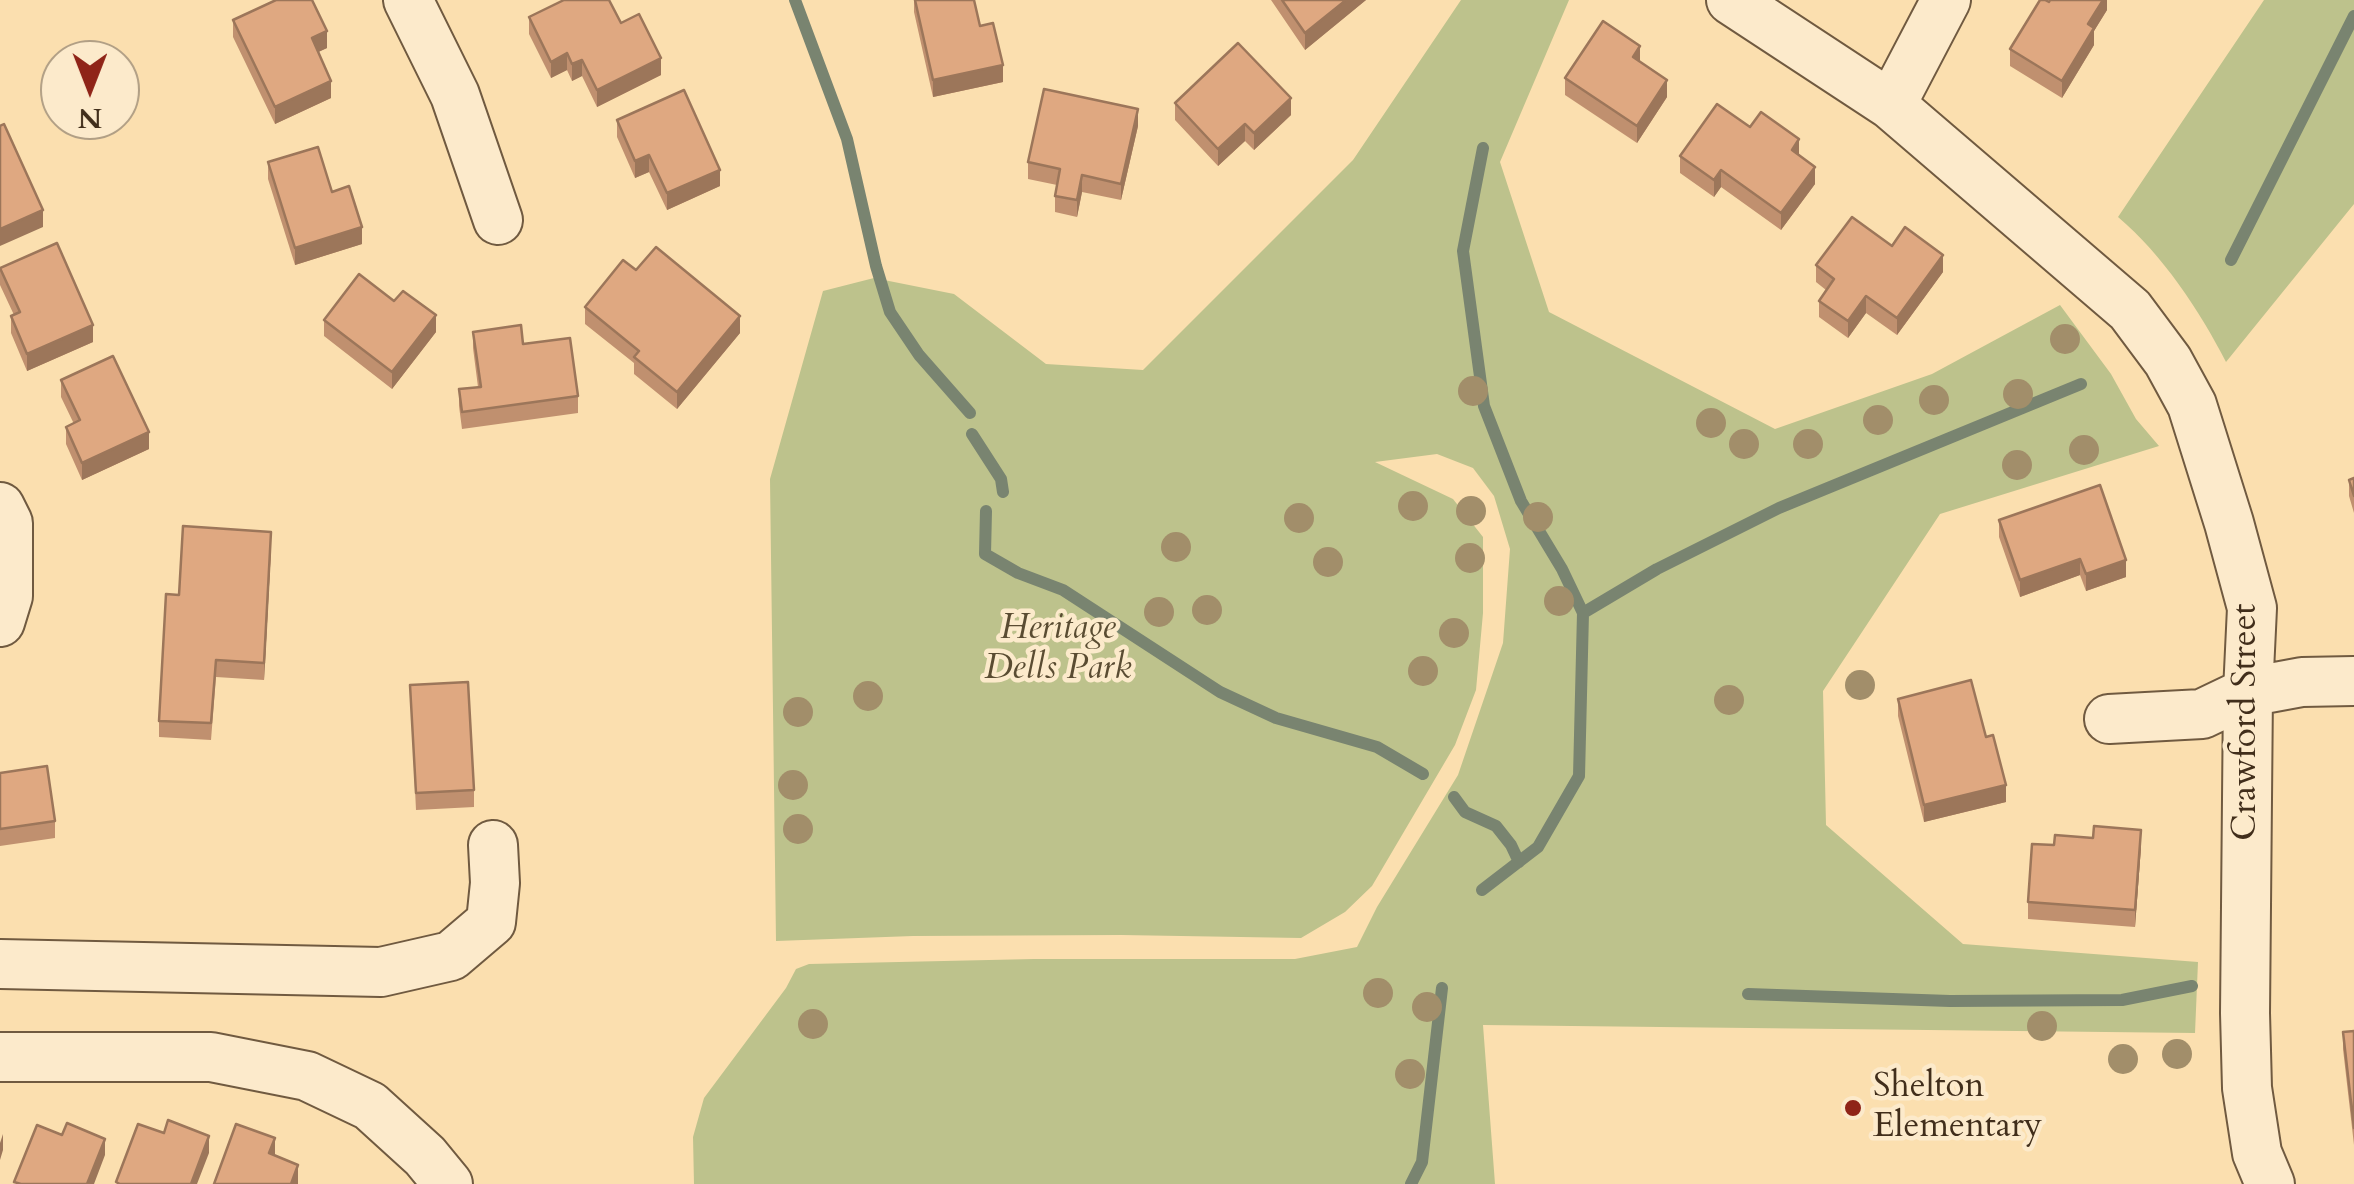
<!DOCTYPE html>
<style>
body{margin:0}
#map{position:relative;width:2354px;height:1184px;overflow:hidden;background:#fbdfaf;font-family:Cardo,serif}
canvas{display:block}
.north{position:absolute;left:40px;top:40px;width:100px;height:100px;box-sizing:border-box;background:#fceacb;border:2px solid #b19f85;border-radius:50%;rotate:180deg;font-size:28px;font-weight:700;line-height:40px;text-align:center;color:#412e1b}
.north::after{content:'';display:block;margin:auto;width:35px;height:45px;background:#8f2418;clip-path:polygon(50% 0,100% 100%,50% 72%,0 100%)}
</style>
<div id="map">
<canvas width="2354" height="1184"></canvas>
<div class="north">N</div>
</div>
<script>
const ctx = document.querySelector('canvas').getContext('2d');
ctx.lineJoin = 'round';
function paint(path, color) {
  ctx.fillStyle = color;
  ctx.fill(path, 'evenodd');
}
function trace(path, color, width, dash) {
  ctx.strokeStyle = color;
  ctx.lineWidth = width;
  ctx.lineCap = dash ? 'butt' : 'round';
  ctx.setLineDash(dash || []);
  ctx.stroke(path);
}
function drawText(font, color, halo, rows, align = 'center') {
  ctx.font = font + ' Cardo,serif';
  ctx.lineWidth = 9;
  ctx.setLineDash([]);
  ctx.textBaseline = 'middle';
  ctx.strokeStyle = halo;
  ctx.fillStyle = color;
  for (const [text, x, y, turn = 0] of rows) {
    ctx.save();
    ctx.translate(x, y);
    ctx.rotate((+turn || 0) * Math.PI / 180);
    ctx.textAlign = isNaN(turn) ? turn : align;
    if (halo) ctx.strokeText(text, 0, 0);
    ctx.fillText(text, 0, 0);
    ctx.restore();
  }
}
paint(new Path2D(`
 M1461,0H1569L1500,162L1549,312L1775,429L1932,374L2060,305L2111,374L2136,419L2159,446L1940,514L1823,691L1826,825L1963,944L2198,962L2195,1033L1483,1025L1495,1184H694L693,1137L704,1098L786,988L796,969L809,964L1034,959H1295L1357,947L1377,907L1458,775L1503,643L1510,549L1494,496L1473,468L1437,454L1375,462L1453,499L1483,537V613L1476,690L1455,745L1372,886L1345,912L1301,938L1121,935L913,936L776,941L770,479L823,291L874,278L954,294L1046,364L1143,370L1353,160Z
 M2264,0H2354V204L2226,362C2200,311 2162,254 2118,217Z`), '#bdc28c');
trace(new Path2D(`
 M795,0L847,139L876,266L890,312L919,355L970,413
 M2231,260L2354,16
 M972,434L1001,479L1003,492
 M986,511L985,554L1018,573L1063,590L1220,692L1276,718L1377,747L1423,774
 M1583,613L1657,569L1779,508L2081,384
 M1454,797L1465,812L1496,826L1511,845L1519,862
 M1482,890L1538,847L1579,776L1583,613L1562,569L1521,501L1484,406L1463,251L1483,148
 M1748,994L1950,1001L2122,1000L2192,986
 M1411,1184L1422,1162L1442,988`), '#798470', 12);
const minor = new Path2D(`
 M408,0L455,95L498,220
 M1731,0L1891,105L2130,310L2168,361L2192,405L2229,523L2252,608L2248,692L2245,1013L2247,1088L2257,1153L2270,1184
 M1891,105L1946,0
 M0,507L8,523V596L0,622
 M2109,719L2202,714L2248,692L2302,682L2354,681
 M0,964L381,972L451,956L491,922L495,883L493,845
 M0,1057H211L307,1076L370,1106L425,1156L448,1184`);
trace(minor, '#705a40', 52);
trace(minor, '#fceacb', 48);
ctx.fillStyle = '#a28e6a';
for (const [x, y] of [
 [2065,339],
 [1473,391],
 [2018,394],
 [1934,400],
 [1878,420],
 [1711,423],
 [1744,444],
 [1808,444],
 [2084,450],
 [2017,465],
 [1413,506],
 [1471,511],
 [1538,517],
 [1299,518],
 [1176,547],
 [1470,558],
 [1328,562],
 [1559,601],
 [1207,610],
 [1159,612],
 [1454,633],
 [1423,671],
 [1860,685],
 [868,696],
 [1729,700],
 [798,712],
 [793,785],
 [798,829],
 [1378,993],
 [1427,1007],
 [813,1024],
 [2042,1026],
 [2177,1054],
 [2123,1059],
 [1410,1074]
]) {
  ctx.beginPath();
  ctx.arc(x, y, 15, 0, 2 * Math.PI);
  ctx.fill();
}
paint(new Path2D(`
 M914,0H974L980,26L1003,82L933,97L914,12Z
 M1271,0H1366L1305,50Z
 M2107,0V10L2094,31V45L2062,98L2010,66V49L2049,2Z
 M529,17L621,23L661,75L597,107L582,76L572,81L567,70L551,78L529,34Z
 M233,20L327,48L318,52L331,98L275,124L233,37Z
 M1565,78L1667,97L1637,143L1565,95Z
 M1175,103L1291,115L1254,150L1245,141L1218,166L1175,120Z
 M617,120L720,186L667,210L649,172L635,178L617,137Z
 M1138,126L1121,200L1082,192L1077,217L1055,212V196L1057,185L1028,179V162Z
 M1750,127L1799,155L1815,184L1781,230L1721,187L1714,197L1680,173V156Z
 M268,162L332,192L362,244L295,265L268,179Z
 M1892,246L1943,272L1897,335L1866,313L1848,338L1819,317V301L1826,290L1816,282V265Z
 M0,268L93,342L27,371L11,333V316L14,315L0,285Z
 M585,307L740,333L677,409L634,374V363L585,324Z
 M324,320L436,332L392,389L324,336Z
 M473,332L523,344L578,396V413L462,429L459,406V389L478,387L473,348Z
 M61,380L149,449L82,480L66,444V427L74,424L61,397Z
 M2354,478V513L2349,496V480Z
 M1999,520L2126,577L2086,591L2080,575L2020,597L1999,537Z
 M271,549L264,680L216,677L211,740L159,737V721L179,595Z
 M410,685L474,790V807L416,810Z
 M1898,699L1986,737L2006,802L1924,822L1898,716Z
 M0,773L55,821V838L0,846Z
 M2093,838L2141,847L2135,927L2028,919V902L2054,845Z
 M2354,1031V1145L2343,1049V1032Z`), '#c0906f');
paint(new Path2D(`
 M1346,0H1366L1305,50V33Z
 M2103,0H2107V10L2094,31V45L2062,98V81L2088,24Z
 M327,31V48L312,55V38Z
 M1640,46V63L1633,57Z
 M567,53V70L551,78V62Z
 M661,58V75L597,107V90Z
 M582,60V76L572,81V64Z
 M1003,65V82L933,97V80Z
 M1667,80V97L1637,143V126Z
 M331,81V98L275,124V107Z
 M1291,98V115L1254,150V133Z
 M1138,109V126L1121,200V184Z
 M1245,124V141L1218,166V149Z
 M1799,139V156L1792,150Z
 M649,155V172L635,178V161Z
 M1815,167V184L1781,230V213Z
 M720,170V186L667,210V193Z
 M1721,170V187L1714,197V180Z
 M1082,175V192L1077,217V200Z
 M43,210V227L0,246V229Z
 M362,227V244L295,265V248Z
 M1943,255V272L1897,335V318Z
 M1866,296V313L1848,338V321Z
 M436,315V332L392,389V372Z
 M740,316V333L677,409V392Z
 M93,325V342L27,371V354Z
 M149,432V449L82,480V463Z
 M271,532V549L264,680V663Z
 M2080,559V575L2020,597V580Z
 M2126,560V577L2086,591V574Z
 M2006,785V802L1924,822V805Z
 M2141,830V847L2135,927V910Z
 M3,1134V1150L0,1160V1143Z
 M209,1136V1153L197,1184H191Z
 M275,1138V1155L269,1170V1153Z
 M105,1139V1155L94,1184H87Z
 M298,1165V1184H291Z`), '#9c765a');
const building = new Path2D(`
 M276,0H312L327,31L312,38L331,81L275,107L233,20Z
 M564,0H609L621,23L639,14L661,58L597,90L582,60L572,64L567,53L551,62L529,17Z
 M915,0H974L980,26L993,23L1003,65L933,80Z
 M1282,0H1346L1305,33Z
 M2040,0H2045L2049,2L2050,0H2103L2088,24L2094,28L2062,81L2010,49Z
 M1603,21L1640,46L1633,57L1667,80L1637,126L1565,78Z
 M1238,43L1291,98L1254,133L1245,124L1218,149L1175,103Z
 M1044,89L1138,109L1121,184L1082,175L1077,200L1055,196L1060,169L1028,162Z
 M684,90L720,170L667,193L649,155L635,161L617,120Z
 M1717,104L1750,127L1761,112L1799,139L1792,150L1815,167L1781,213L1721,170L1714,180L1680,156Z
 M4,124L43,210L0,229V126Z
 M318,147L332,192L349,186L362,227L295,248L268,162Z
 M1852,217L1892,246L1905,227L1943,255L1897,318L1866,296L1848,321L1819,301L1834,279L1816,265Z
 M57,243L93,325L27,354L11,316L20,312L0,268Z
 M656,247L740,316L677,392L634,357L639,351L585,307L623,260L636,270Z
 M359,274L394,301L403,291L436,315L392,372L324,320Z
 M521,325L523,344L570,338L578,396L462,412L459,389L481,387L473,332Z
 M113,356L149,432L82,463L66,427L80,420L61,380Z
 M2354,478V496L2349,480Z
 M2100,485L2126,560L2086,574L2080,559L2020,580L1999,520Z
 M183,526L271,532L264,663L216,660L211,723L159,721L166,594L179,595Z
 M1971,680L1986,737L1993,735L2006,785L1924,805L1898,699Z
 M468,682L474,790L416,793L410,685Z
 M47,766L55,821L0,829V773Z
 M2094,826L2141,830L2135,910L2028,902L2032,844L2054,845L2055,835L2093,838Z
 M2354,1031V1128L2343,1032Z
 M168,1120L209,1136L191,1184H120L116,1182L138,1124L164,1133Z
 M67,1123L105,1139L87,1184H21L14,1182L37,1125L62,1135Z
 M236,1124L275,1138L269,1153L298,1165L291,1184H214Z`);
paint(building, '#dfa881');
trace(building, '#9c765a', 2.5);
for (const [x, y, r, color] of [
 [1853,1108,10,"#8f2418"]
]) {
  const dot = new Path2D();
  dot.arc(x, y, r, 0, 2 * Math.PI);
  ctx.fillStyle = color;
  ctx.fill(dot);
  trace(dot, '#fceacb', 4);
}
drawText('italic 35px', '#5a4c32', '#fceacb', [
 ["Heritage",1058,630],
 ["Dells Park",1058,670]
]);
drawText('35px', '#412e1b', '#fceacb', [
 ["Crawford Street",2247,722,-90]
]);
drawText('35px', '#412e1b', '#fceacb', [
 ["Shelton",1873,1088],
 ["Elementary",1873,1128]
], 'left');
</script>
